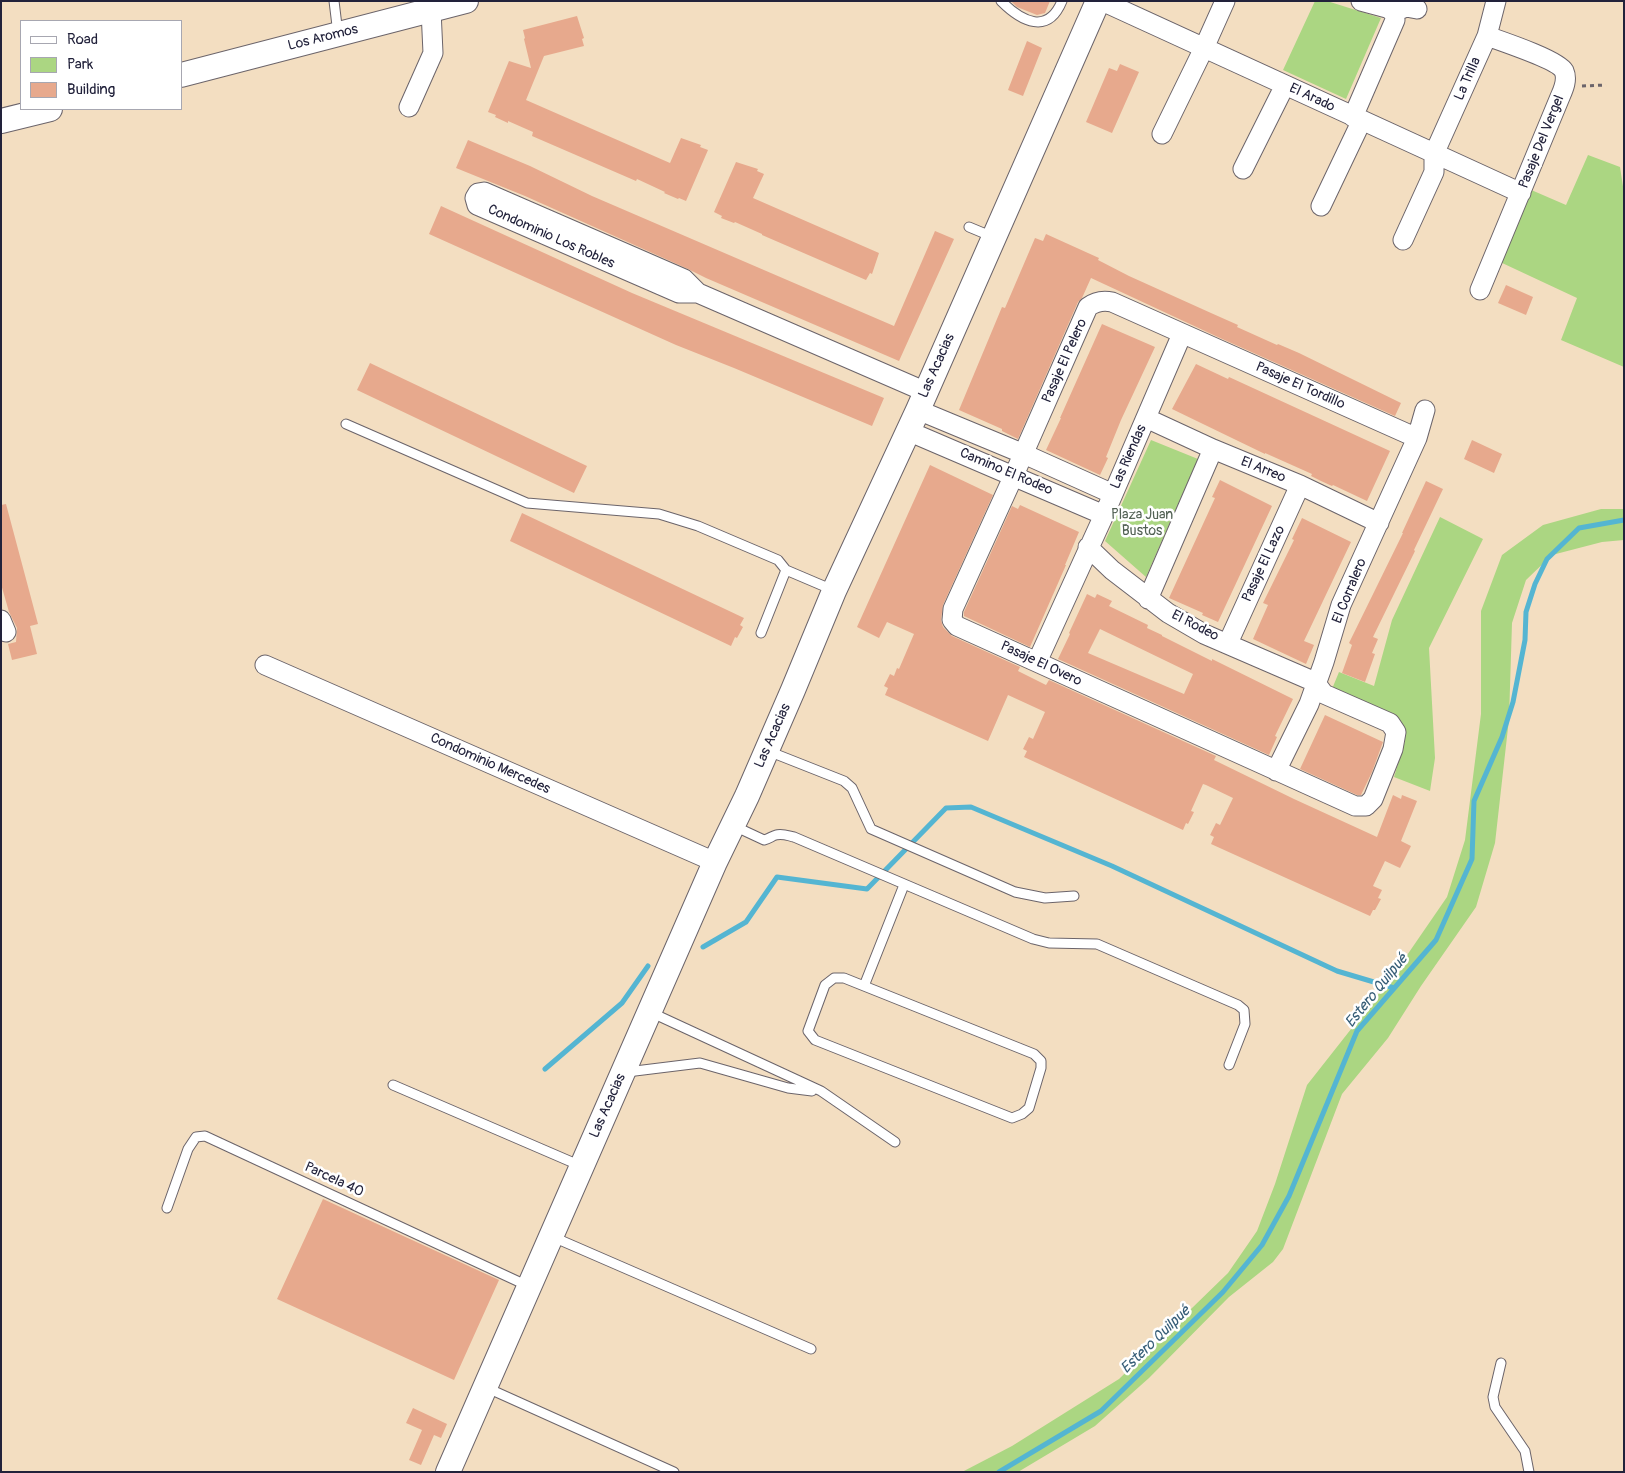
<!DOCTYPE html>
<meta charset="utf-8">
<style>
body{margin:0}
#map{position:relative;width:1625px;height:1473px;overflow:hidden;background:#f3dec1;font-family:Pangolin,sans-serif}
canvas{display:block}
.frame{position:absolute;inset:0;border:2px solid #22223b;pointer-events:none}
.legend{position:absolute;left:20px;top:20px;width:162px;height:90px;box-sizing:border-box;background:#fff;border:1px solid #a7a7b1;margin:0;padding:6px 9px;list-style:none;font-size:15px;color:#22223b}
.legend li{display:flex;align-items:center;gap:10px;height:25px}
.legend b{width:25px;border:1px solid #a7a7b1}
</style>
<div id="map">
<canvas width="1625" height="1473"></canvas>
<div class="frame"></div>
<ul class="legend">
<li><b style="height:6px;background:#fff"></b>Road</li>
<li><b style="height:14px;background:#abd682"></b>Park</li>
<li><b style="height:14px;background:#e7a98d"></b>Building</li>
</ul>
</div>
<script>
const ctx = document.querySelector('canvas').getContext('2d');
ctx.lineJoin = 'round';
function paint(path, color) {
  ctx.fillStyle = color;
  ctx.fill(path, 'evenodd');
}
function trace(path, color, width, dash) {
  ctx.strokeStyle = color;
  ctx.lineWidth = width;
  ctx.lineCap = dash ? 'butt' : 'round';
  ctx.setLineDash(dash || []);
  ctx.stroke(path);
}
function drawText(font, color, halo, rows, align = 'center') {
  ctx.font = font + ' Pangolin,sans-serif';
  ctx.lineWidth = 5;
  ctx.setLineDash([]);
  ctx.textBaseline = 'middle';
  ctx.strokeStyle = halo;
  ctx.fillStyle = color;
  for (const [text, x, y, turn = 0] of rows) {
    ctx.save();
    ctx.translate(x, y);
    ctx.rotate((+turn || 0) * Math.PI / 180);
    ctx.textAlign = isNaN(turn) ? turn : align;
    if (halo) ctx.strokeText(text, 0, 0);
    ctx.fillText(text, 0, 0);
    ctx.restore();
  }
}
paint(new Path2D(`
 M1315,1H1327L1381,18L1346,99L1283,70Z
 M1588,155L1620,167L1624,193V367L1561,340L1577,298L1500,262L1529,189L1566,205Z
 M1151,440L1198,459L1146,577L1105,541Z
 M1601,509H1624V540L1602,542L1552,555L1526,580L1512,623L1509,719L1495,843L1476,907L1421,986L1388,1038L1342,1094L1283,1249L1273,1262L1229,1297L1149,1378L1095,1426L1018,1472H962L1012,1446L1119,1379L1228,1273L1257,1231L1275,1184L1307,1085L1392,977L1447,897L1465,840L1481,714V611L1502,555L1543,525Z
 M1440,517L1483,539L1429,648L1435,758L1430,791L1394,777L1405,741L1396,720L1332,689L1339,672L1374,686L1392,620Z`), '#abd682');
trace(new Path2D(`
 M703,947L746,922L777,877L867,889L946,808L971,807L1112,866L1337,971L1394,988
 M545,1069L622,1003L648,966
 M999,1472L1101,1411L1223,1292L1262,1245L1289,1196L1357,1031L1436,940L1472,859L1474,801L1502,737L1513,702L1525,640L1526,612L1535,584L1547,559L1579,528L1624,520`), '#54b5d2', 5);
paint(new Path2D(`
 M1011,1H1050L1045,13L1037,15L1017,7Z
 M577,16L584,38L582,39L584,46L544,56L526,100L670,163L681,138L701,145L700,147L708,150L686,201L679,198L678,199L664,193L665,192L637,179L636,181L532,136L533,132L508,121V123L495,117L496,115L488,112L509,61L531,68L524,39L525,38L523,30Z
 M1027,41L1042,48L1023,96L1008,90Z
 M1120,64L1139,72L1112,133L1086,122L1109,68L1117,71Z
 M468,140L530,166L592,196L894,326L935,231L954,239L899,361L706,278L688,269L525,196L456,168Z
 M736,162L758,169L757,171L764,174L753,198L879,253L872,274L870,273L866,280L762,235V234L735,222L734,223L721,218L722,216L714,212Z
 M441,206L632,293L884,398L872,426L734,368L676,345L429,234Z
 M1046,234L1099,258L1098,260L1129,276L1211,313L1238,325L1237,327L1277,345L1278,344L1299,353L1401,403L1395,416L1220,338L1091,278L1082,298L1078,302L1018,439L1002,431V429L959,410L1002,307L1005,308L1035,238L1043,241Z
 M1506,285L1533,297L1526,315L1498,303Z
 M1102,324L1155,347L1121,420L1106,457L1108,458L1100,475L1046,450L1061,418H1060Z
 M370,363L587,466L574,493L357,390Z
 M1196,364L1228,379L1229,377L1390,451L1367,501L1333,485L1332,486L1321,481L1311,476L1312,474L1265,453V454L1172,409Z
 M1472,440L1502,454L1494,473L1464,459Z
 M930,465L993,495L943,605L941,620L943,627L952,636L1020,667L1018,671L1046,685L1049,680L1216,756L1214,760L1294,799L1377,837L1393,795L1401,799L1402,795L1417,801L1401,841L1411,846L1400,868L1385,861L1373,886L1382,890L1378,898L1381,899L1375,910H1373L1370,916L1211,844L1214,837L1210,835L1216,823L1220,825L1233,798L1206,785L1203,784L1191,811L1194,812L1188,824L1186,823L1183,830L1024,757L1027,751L1023,749L1029,737L1033,739L1045,712L1008,695L988,741L885,695L888,688L884,686L890,674L894,676L897,668L899,669L914,634L887,622L879,638L857,627Z
 M1220,480L1272,506L1218,622L1202,615L1203,613L1169,598L1215,498L1212,497Z
 M1426,481L1443,489L1414,550L1415,551L1373,637L1378,639L1372,653L1375,654L1365,682L1342,673L1352,645L1349,643L1403,533H1402Z
 M6,504L38,624L30,626L37,654L12,660L8,644L16,642L17,628L9,612L1,584V505Z
 M1020,505L1079,532L1065,565H1066L1030,647L964,616V612L1012,506L1018,509Z
 M522,513L744,618L740,625L743,627L737,638L735,637L731,646L510,541Z
 M1302,518L1351,542L1304,641L1314,645L1306,664L1253,639L1268,605L1263,603L1294,540L1292,539Z
 M1087,594L1095,598L1097,594L1112,601L1109,606L1148,625L1147,628L1162,635V636L1212,661V659L1293,699L1275,736L1277,737L1269,755L1058,659L1070,634L1069,633ZM1100,629L1193,674L1184,694L1088,653Z
 M1325,715L1383,742L1372,772L1361,795H1357L1300,769Z
 M323,1199L499,1280L454,1380L277,1299Z
 M413,1408L447,1424L441,1438L434,1435L421,1465L409,1460L422,1430L406,1423Z`), '#e7a98d');
const service = new Path2D(`
 M334,1L338,34
 M1001,1C1022,22 1048,35 1062,1
 M969,227L993,237
 M346,424L527,503L659,514L698,526L778,560L786,570L833,590
 M761,633L786,570
 M768,751L844,781L852,788L871,829L1015,892L1045,898L1074,896
 M734,826L764,840C769,839 772,836 776,835C782,833 789,836 794,837L1033,939L1049,943L1097,944L1238,1005L1244,1010L1245,1024L1229,1065
 M834,978H844L1034,1054L1041,1061V1068L1029,1108L1022,1114L1012,1118L815,1040L808,1031L825,985Z
 M864,986L904,885
 M650,1012L821,1091L895,1142
 M627,1072L700,1063L788,1088L812,1091
 M393,1085L581,1166
 M167,1208L188,1149L196,1137L205,1136L528,1286
 M553,1237L811,1349
 M1501,1363L1493,1397L1495,1407L1525,1451L1529,1472
 M485,1387L674,1472`);
const minor = new Path2D(`
 M1102,1L1521,193
 M1394,12L1406,7L1417,9
 M409,107L433,53L431,10
 M1353,117L1395,20L1394,12L1387,8L1361,1
 M1162,134L1204,48L1225,1
 M1243,169L1285,85
 M1321,206L1362,120
 M1403,240L1434,172V154L1487,36L1496,1
 M1480,290L1560,97C1563,90 1568,80 1564,71C1558,60 1501,41 1487,36
 M698,293H679L477,205L475,198L478,193L484,192L684,279L698,293L926,392
 M918,410L1024,454L1113,494
 M1146,418L1213,449L1300,485L1379,523
 M908,431L1104,515
 M1088,547L1112,570L1168,613L1204,634L1315,682L1324,694L1390,723L1396,732L1393,749L1373,799L1366,806H1355L957,626L952,620L953,609L1014,475L1088,307C1096,301 1103,300 1112,302L1417,438
 M1148,599L1213,449
 M1,620L6,632
 M1228,643L1300,485
 M1037,662L1104,515L1182,334
 M265,665L715,862
 M1276,771L1309,704L1324,662L1341,605L1417,438L1425,410`);
const tertiary = new Path2D(`
 M181,75L466,1
 M1,121L50,109
 M448,1472L715,862L747,796L793,690L834,591L918,410L1098,1`);
trace(service, '#6b646a', 11);
trace(minor, '#6b646a', 21);
trace(tertiary, '#6b646a', 26);
trace(new Path2D(`
 M1582,86L1606,85`), '#6b646a', 3, [4, 4]);
trace(service, '#fff', 9);
trace(minor, '#fff', 19);
trace(tertiary, '#fff', 24);
drawText('14px', '#22223b', '#fff', [
 ["Los Aromos",323,38,-14],
 ["La Trilla",1468,79,-66],
 ["El Arado",1312,98,25],
 ["Pasaje Del Vergel",1542,142,-68],
 ["Condominio Los Robles",551,237,24],
 ["Pasaje El Pelero",1065,361,-66],
 ["Las Acacias",937,366,-66],
 ["Pasaje El Tordillo",1300,386,24],
 ["Las Riendas",1129,457,-66],
 ["El Arreo",1263,470,22],
 ["Camino El Rodeo",1006,472,23],
 ["Pasaje El Lazo",1264,564,-65],
 ["El Corralero",1350,591,-68],
 ["El Rodeo",1195,626,27],
 ["Pasaje El Overo",1041,664,25],
 ["Las Acacias",773,736,-66],
 ["Condominio Mercedes",490,764,24],
 ["Las Acacias",608,1106,-66],
 ["Parcela 40",334,1180,25]
]);
drawText('14px', '#526154', '#fff', [
 ["Plaza Juan",1142,515],
 ["Bustos",1142,531]
]);
drawText('italic 15px', '#365d77', '#fff', [
 ["Estero Quilpué",1377,991,-51],
 ["Estero Quilpué",1156,1340,-44]
]);
</script>
